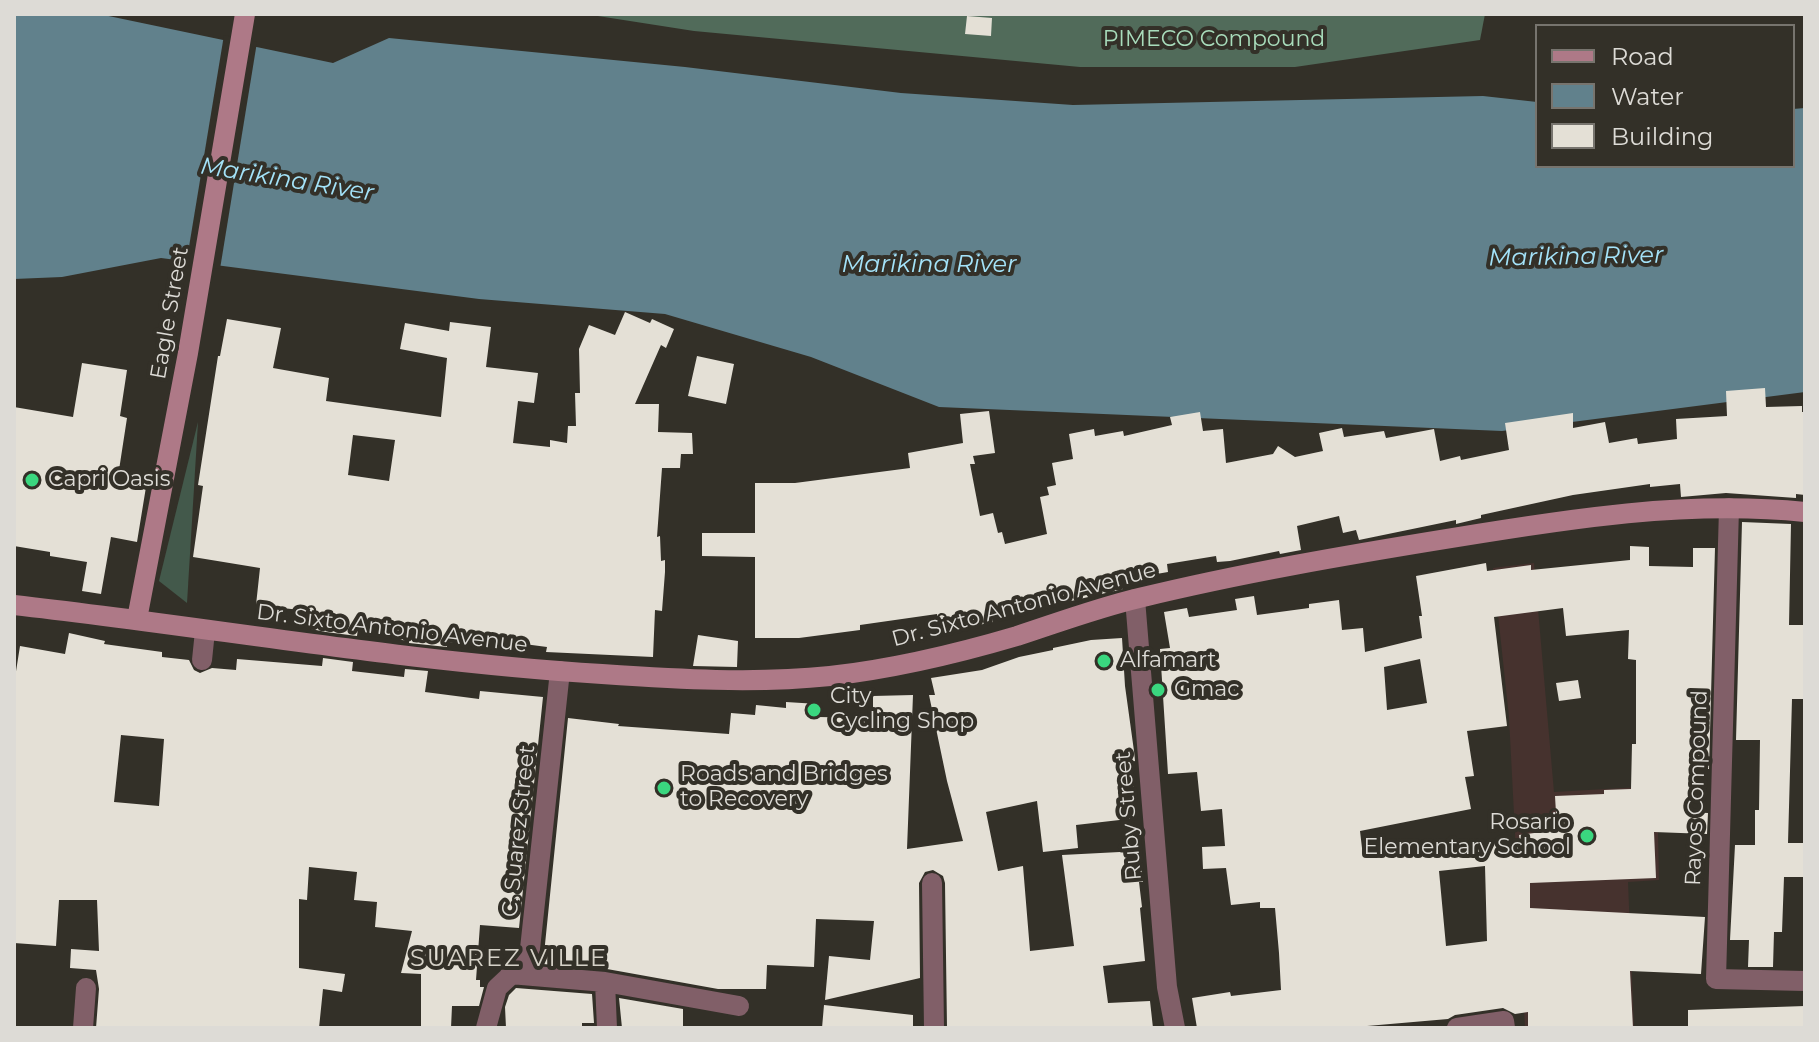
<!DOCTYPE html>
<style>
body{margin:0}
#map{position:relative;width:1819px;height:1042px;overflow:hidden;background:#333028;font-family:Montserrat,sans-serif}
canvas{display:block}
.frame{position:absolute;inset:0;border:16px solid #dddbd6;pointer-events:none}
.legend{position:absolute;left:1535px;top:24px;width:260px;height:144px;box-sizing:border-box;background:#333028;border:2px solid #77746e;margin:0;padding:10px 14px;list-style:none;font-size:24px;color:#dddbd6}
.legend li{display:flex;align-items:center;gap:16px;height:40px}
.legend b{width:40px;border:2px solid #77746e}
</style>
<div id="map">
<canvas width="1819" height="1042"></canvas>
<div class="frame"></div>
<ul class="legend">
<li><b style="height:10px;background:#ae7987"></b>Road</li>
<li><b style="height:22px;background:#61818c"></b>Water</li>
<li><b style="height:22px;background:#e4e0d6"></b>Building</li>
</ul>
</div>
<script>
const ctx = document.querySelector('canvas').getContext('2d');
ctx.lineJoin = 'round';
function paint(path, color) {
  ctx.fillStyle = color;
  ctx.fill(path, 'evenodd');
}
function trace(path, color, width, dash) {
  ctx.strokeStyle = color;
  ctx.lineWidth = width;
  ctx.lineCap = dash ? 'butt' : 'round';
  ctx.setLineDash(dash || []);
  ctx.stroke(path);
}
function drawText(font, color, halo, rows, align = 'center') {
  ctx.font = font + ' Montserrat,sans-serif';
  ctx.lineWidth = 8;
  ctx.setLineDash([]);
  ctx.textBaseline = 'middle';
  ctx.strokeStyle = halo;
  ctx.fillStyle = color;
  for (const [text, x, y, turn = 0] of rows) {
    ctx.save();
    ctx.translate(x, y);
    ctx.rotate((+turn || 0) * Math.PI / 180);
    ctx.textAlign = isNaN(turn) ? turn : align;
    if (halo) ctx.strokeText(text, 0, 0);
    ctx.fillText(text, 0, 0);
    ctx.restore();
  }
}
paint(new Path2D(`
 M1534,563L1554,792L1657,786L1659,880L1628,882L1634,1028H1525L1509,717L1493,568Z`), '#46322e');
paint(new Path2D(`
 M198,422L187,603L159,581Z`), '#43594b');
paint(new Path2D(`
 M585,14H1485L1480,40L1295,67H1080L694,31Z`), '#516b5a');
paint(new Path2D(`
 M14,14H99L333,63L389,38L685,67L901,93L1073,105L1483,96L1537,102V166H1793V109L1805,108V392L1502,431L939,407L811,357L665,314L479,299L161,258L62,277L14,279Z`), '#61818c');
paint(new Path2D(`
 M224,35L257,42L220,269L186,265Z`), '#333028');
paint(new Path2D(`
 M967,16L992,18L991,36L965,34Z
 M625,312L650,323L652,319L674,329L666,348L661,345L635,404H659L658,432L692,433L693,454H681L680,468H662L657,537L660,536L661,561L665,560V572L662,611L655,610L653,657L546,652L547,647L509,642L508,648L447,642V647L409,643V641L395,639V633L358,628L357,636L326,632L311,629L312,625L299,623L300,610L256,605L260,568L193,557L203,486L198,485L218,356H220L227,319L281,328L273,368L329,378L326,401L441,417L447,358L400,349L405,323L449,331L450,322L491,327L486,367L538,373L534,403L518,401L513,443L550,447V440L567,443L568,426H576L575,393H580L579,349L589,325L615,335ZM353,435L395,440L389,481L348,475Z
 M697,356L734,364L726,404L688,396Z
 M82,363L127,370L120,416L127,418L117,483L146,487L137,542L111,537L101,594L82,591L87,562L50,556V552L14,546V407L73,417Z
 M1765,388L1766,407L1802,406V412H1805V495L1796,494V498L1726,493L1681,497L1680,484L1650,487V484L1573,495L1481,515V518L1456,524V520L1359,540L1356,530L1343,533L1339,516L1297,526L1301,550L1280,554L1279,551L1230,561L1217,562L1216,556L1167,564L1168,572L1122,580L1123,589L993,619V622L969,627L966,616L938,621L937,614L860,625V630L799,638H755V557L702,556V533H755V483H795L910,468L908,453L963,443L960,414L989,411L995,453L973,456L975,464H970L980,516L993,513L998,533L1002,532L1005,544L1047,534L1040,497L1049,495L1047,487L1056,485L1052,463L1073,459L1069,434L1094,429L1095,436L1123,431L1124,436L1172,425L1170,417L1200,412L1203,431L1223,429L1226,463L1273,454L1278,446L1295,457L1323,451L1319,433L1342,428L1344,437L1384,431L1386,438L1434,429L1440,461L1460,456L1461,460L1509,450L1505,423L1573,413V428L1605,422L1609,443L1637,438L1638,444L1677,439L1676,419L1727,416L1726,391Z
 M1742,522L1791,524L1789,625H1805V699H1792L1788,843H1805V877H1784L1782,932H1774L1773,967H1748L1749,940H1730L1735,845H1755V810H1759L1760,740H1736Z
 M1630,546L1649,547V566L1693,567V548H1715L1709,769H1690L1689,812L1708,813L1707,834L1654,832L1656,878L1530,883V908L1705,917L1701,974L1630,971L1633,1028H1528V1012L1515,1014L1503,1008L1455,1015L1448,1019L1344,1028H1197L1192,998L1230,992L1231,996L1281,990L1279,953L1275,908H1260V902L1231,905L1226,868L1203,869L1202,847L1225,846L1222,809L1201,811L1197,772L1168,774L1160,649L1170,648L1164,612L1187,608L1189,617L1237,610L1235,599L1254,596L1257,615L1309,608V604L1339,600L1342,630L1363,628L1365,652L1422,638L1419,616H1422L1416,576L1486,563L1487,571L1531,565V570L1630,560ZM1563,608L1566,636L1629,630L1628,659L1636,660V744H1632L1631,789L1604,790V794L1555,796L1557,830L1519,835L1520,842L1362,848L1360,831L1471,809L1465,777L1474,776L1467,731L1507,726L1494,617ZM1420,659L1427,703L1387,710L1384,667ZM1485,866L1487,941L1446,946L1439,871Z
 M69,633L105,641L104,644L162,652V657L189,660L194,670L200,673L212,668L236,670L237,659L322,666L323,658L353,662L352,671L404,677L405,669L428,671L425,692L479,699L480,691L543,697L519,928L480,925L476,980H480V987H484L479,1006H452L451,1028H421V974L401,973L412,931L375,927L377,902L354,900L357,872L309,867L307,900L299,899V968L345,974L342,992L323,989L319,1028H96L99,989L96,970L70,968L71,949L99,951L97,900H59L56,946L14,943V684L20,646L65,654ZM121,735L164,739L159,806L114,802Z
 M698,635L738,641L737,667L693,666Z
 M1122,638L1125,686L1134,751L1135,761L1131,762L1137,818L1076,825L1078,848L1043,852L1037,801L986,812L998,871L1023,866L1030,951L1074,946L1062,855L1139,851L1143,882H1139L1142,907L1140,908L1145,961L1103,966L1108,1003L1150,1001L1153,1028H947L945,883L943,876L933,870L925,872L919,883L920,978L825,1000L829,956L870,960L874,921L816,919L814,967L767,965L766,989H718L607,969L543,964L568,718L619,724L618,726L729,734L731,713L755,715L756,705L786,708V702L818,704V717L873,718V696L913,695L907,849L963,841L947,781L929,695H935L931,678L982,670L1019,657L1053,650V648L1091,640Z
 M1578,680L1581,698L1559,701L1556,683Z
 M516,988L592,994L594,1023H582V1028H506L505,1007L509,995Z
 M619,998L683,1009V1028H622Z
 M824,1005L913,1015V1028H822Z
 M1805,1006V1028H1688V1010Z`), '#e4e0d6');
trace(new Path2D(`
 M1729,508L1716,979L1805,981
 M1135,599L1167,987L1175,1028
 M202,660L205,631
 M932,883L934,1028
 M510,974L605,982L739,1006
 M605,982L607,1028
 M83,1028L86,988
 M486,1028L497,988L529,958L560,671
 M1457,1028L1504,1021L1505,1028`), '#815f68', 20);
trace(new Path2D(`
 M14,605C210,627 405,662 602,674C677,679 754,684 830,676C892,669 956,654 1017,636C1057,623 1097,608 1139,598C1242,573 1347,555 1452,538C1568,519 1686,500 1805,512
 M137,619L188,353L245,14`), '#ae7987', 20);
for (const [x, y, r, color] of [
 [32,480,8,"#3ad77f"],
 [1104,661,8,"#3ad77f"],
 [1158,690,8,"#3ad77f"],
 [814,710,8,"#3ad77f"],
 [664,788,8,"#3ad77f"],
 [1587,836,8,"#3ad77f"]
]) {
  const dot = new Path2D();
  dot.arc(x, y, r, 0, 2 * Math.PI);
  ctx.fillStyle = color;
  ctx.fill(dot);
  trace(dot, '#333028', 3);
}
drawText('22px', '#a8dcbb', '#333028', [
 ["PIMECO Compound",1214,40]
]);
drawText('22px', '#dddbd6', '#333028', [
 ["Eagle Street",170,313,-80],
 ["Dr. Sixto Antonio Avenue",1024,605,-15],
 ["Dr. Sixto Antonio Avenue",392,629,7],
 ["Rayos Compound",1697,788,-88],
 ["Ruby Street",1129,816,-95],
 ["C. Suarez Street",519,831,-84]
]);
drawText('22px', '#dddbd6', '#333028', [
 ["Capri Oasis",48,480],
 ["Alfamart",1120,661],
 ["Gmac",1174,690],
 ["City",830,697],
 ["Cycling Shop",830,722],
 ["Roads and Bridges",680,775],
 ["to Recovery",680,800],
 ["Rosario",1571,823,"right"],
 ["Elementary School",1571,848,"right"]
], 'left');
drawText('italic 24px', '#a4e3f9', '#333028', [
 ["Marikina River",287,180,9],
 ["Marikina River",1576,257,-1],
 ["Marikina River",929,265]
]);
ctx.letterSpacing = '2px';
drawText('24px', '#d5d1c7', '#333028', [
 ["SUAREZ VILLE",509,959]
]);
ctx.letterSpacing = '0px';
</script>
